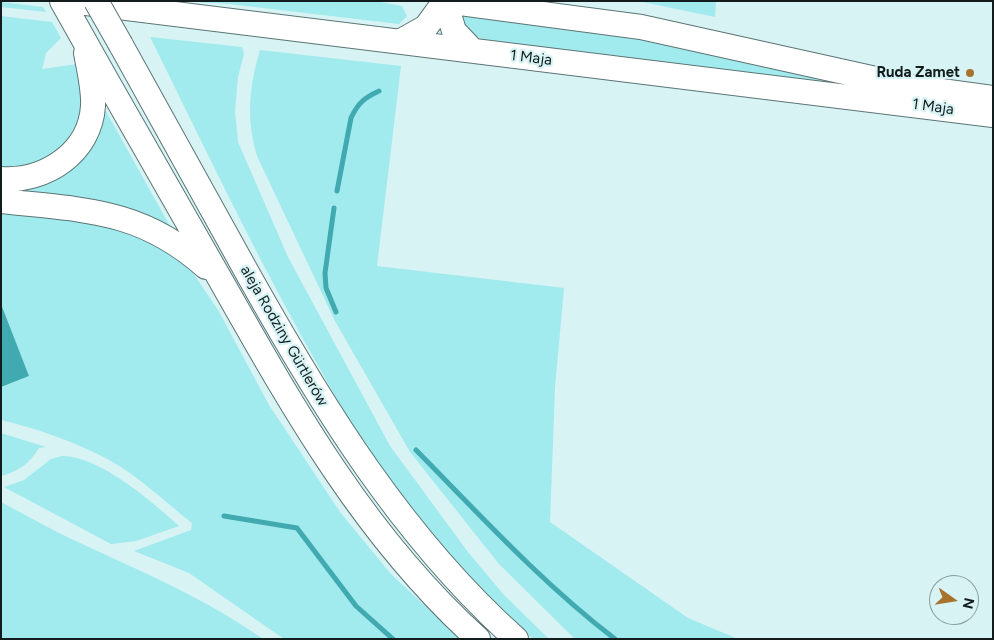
<!DOCTYPE html>
<meta charset="utf-8">
<style>
body{margin:0}
#map{position:relative;width:994px;height:640px;overflow:hidden;background:#d7f3f4;font-family:Figtree,sans-serif}
canvas{display:block}
.frame{position:absolute;inset:0;border:2px solid #121c1d;pointer-events:none}
.north{position:absolute;left:929px;top:575px;width:50px;height:50px;box-sizing:border-box;background:#d7f3f4;border:1px solid #889d9e;border-radius:50%;rotate:103deg;font-size:14px;font-weight:700;line-height:20px;text-align:center;color:#121c1d}
.north::after{content:'';display:block;margin:auto;width:18px;height:22px;background:#a7722c;clip-path:polygon(50% 0,100% 100%,50% 72%,0 100%)}
</style>
<div id="map">
<canvas width="994" height="640"></canvas>
<div class="frame"></div>
<div class="north">N</div>
</div>
<script>
const ctx = document.querySelector('canvas').getContext('2d');
ctx.lineJoin = 'round';
function paint(path, color) {
  ctx.fillStyle = color;
  ctx.fill(path, 'evenodd');
}
function trace(path, color, width, dash) {
  ctx.strokeStyle = color;
  ctx.lineWidth = width;
  ctx.lineCap = dash ? 'butt' : 'round';
  ctx.setLineDash(dash || []);
  ctx.stroke(path);
}
function drawText(font, color, halo, rows, align = 'center') {
  ctx.font = font + ' Figtree,sans-serif';
  ctx.lineWidth = 4.5;
  ctx.setLineDash([]);
  ctx.textBaseline = 'middle';
  ctx.strokeStyle = halo;
  ctx.fillStyle = color;
  for (const [text, x, y, turn = 0] of rows) {
    ctx.save();
    ctx.translate(x, y);
    ctx.rotate((+turn || 0) * Math.PI / 180);
    ctx.textAlign = isNaN(turn) ? turn : align;
    if (halo) ctx.strokeText(text, 0, 0);
    ctx.fillText(text, 0, 0);
    ctx.restore();
  }
}
paint(new Path2D(`
 M182,1H375L402,6L407,16L399,24L229,4Z
 M638,1H716L715,17Z
 M1,2L43,7L46,12L1,7Z
 M454,11L624,33L824,76L822,84L494,44C472,36 467,30 454,11Z
 M1,16L52,22L61,38L46,53L42,69L77,64L84,95L79,127L54,159L1,171Z
 M150,37L242,47L244,54L238,77L235,111L238,142L288,257L390,446L468,552L504,595L549,639H533C473,584 421,524 373,458C347,420 325,377 302,337C248,239 200,138 150,37Z
 M260,50L401,66L377,266L564,288L555,387L550,522L688,618L738,639H575L499,564L410,452L335,321L257,156C246,119 249,87 260,50Z
 M103,106L171,228L1,193L28,186Z
 M1,210L108,223L144,233L189,267L218,310L269,405L340,512L390,573L460,639H284L189,573L134,551L191,530L192,523C165,502 139,476 109,460C76,442 38,429 1,420V387L29,376L1,304Z
 M1,433L46,447L39,448C30,463 18,472 1,476Z
 M62,456C100,456 151,501 179,526L136,541L111,544L4,487L24,480L51,459Z
 M1,502C20,512 39,523 59,533C128,566 199,594 263,639H1Z`), '#a1eaee');
paint(new Path2D(`
 M1,304L29,376L1,387Z`), '#41aab0');
trace(new Path2D(`
 M337,191L351,118C358,103 364,98 379,91
 M334,208L325,273L326,288L336,312
 M416,450C480,515 542,583 615,639
 M224,516L297,528L356,606L393,639`), '#41aab0', 5);
const secondary = new Path2D(`
 M62,1C114,94 167,186 220,279C293,408 365,537 478,639
 M70,1L993,115
 M445,1L641,27L912,87L993,98
 M445,1L454,31L472,50
 M401,41L426,27L445,1
 M121,45C164,122 206,199 249,276C323,408 403,538 516,639
 M1,179C45,182 90,153 93,106C94,89 89,70 86,53
 M1,201C84,210 141,209 206,267`);
trace(secondary, '#5c7576', 26);
trace(secondary, '#fff', 24);
const secondaryBridge = new Path2D(`
 M96,1L121,45`);
trace(secondaryBridge, '#5c7576', 26, []);
trace(secondaryBridge, '#fff', 24);
for (const [x, y, r, color] of [
 [970,73,5,"#a7722c"]
]) {
  const dot = new Path2D();
  dot.arc(x, y, r, 0, 2 * Math.PI);
  ctx.fillStyle = color;
  ctx.fill(dot);
  trace(dot, '#d7f3f4', 2);
}
drawText('15px', '#121c1d', '#d7f3f4', [
 ["1 Maja",531,58,7],
 ["1 Maja",933,107,8],
 ["aleja Rodziny Gürtlerów",284,336,60]
]);
drawText('bold 15px', '#121c1d', '#d7f3f4', [
 ["Ruda Zamet",960,73]
], 'right');
</script>
